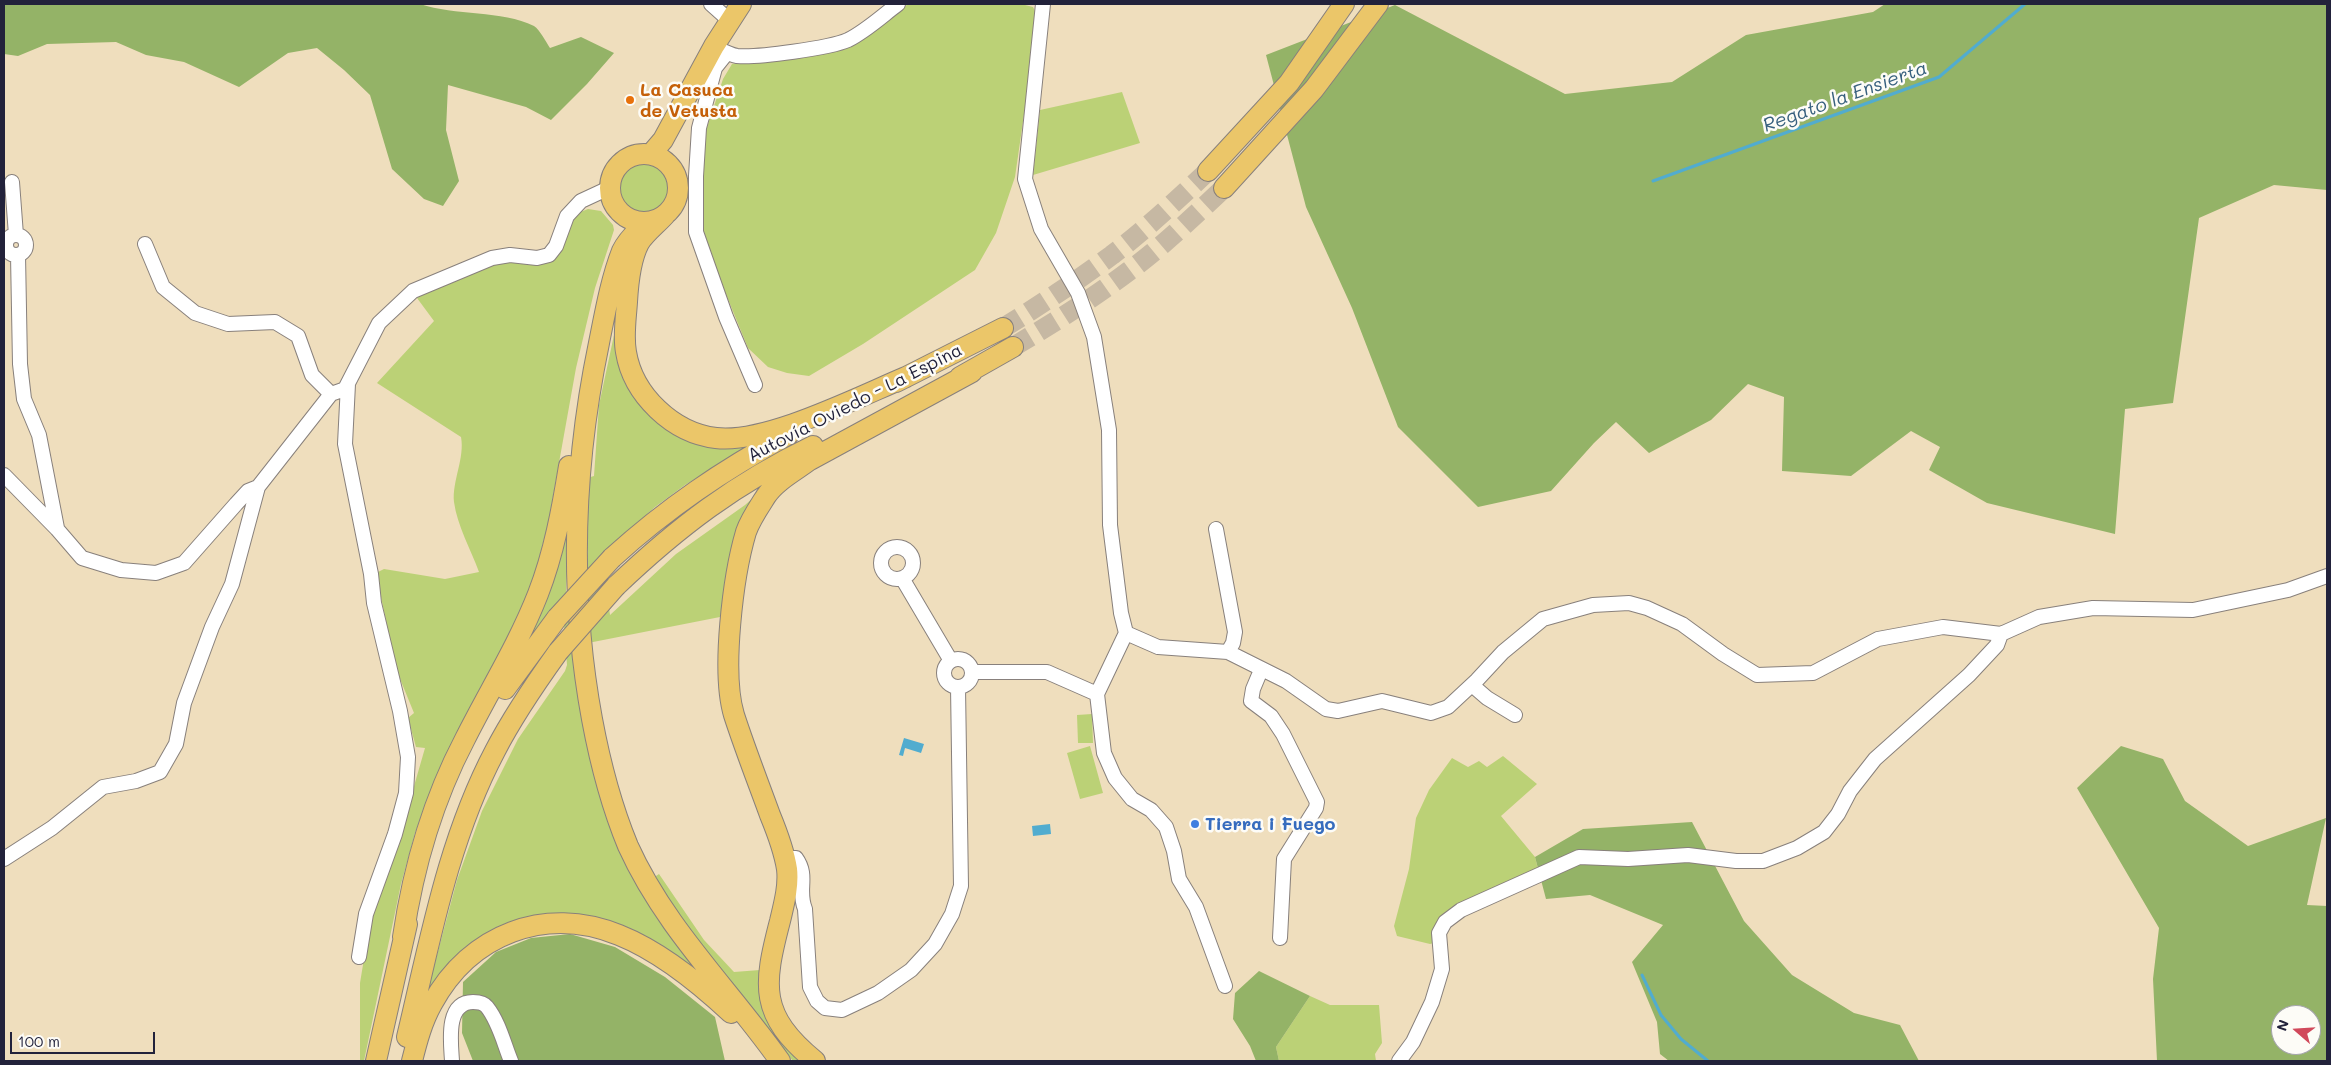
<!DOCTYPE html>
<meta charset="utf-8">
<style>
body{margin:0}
#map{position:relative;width:2331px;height:1065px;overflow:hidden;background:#efdebd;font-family:Mali,sans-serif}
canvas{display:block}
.frame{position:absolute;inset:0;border:5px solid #22223b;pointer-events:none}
.north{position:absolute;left:2271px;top:1005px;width:50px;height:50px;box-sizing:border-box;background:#fdfcf7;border:1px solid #a5a5ac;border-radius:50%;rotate:289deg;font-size:14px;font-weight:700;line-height:20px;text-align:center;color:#22223b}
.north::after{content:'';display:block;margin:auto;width:18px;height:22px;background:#d1495b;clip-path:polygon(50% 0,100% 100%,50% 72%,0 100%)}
.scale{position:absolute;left:10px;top:1032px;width:145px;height:22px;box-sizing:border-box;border:2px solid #22223b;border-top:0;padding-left:6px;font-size:15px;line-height:18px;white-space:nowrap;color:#22223b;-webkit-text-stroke:4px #fdfcf7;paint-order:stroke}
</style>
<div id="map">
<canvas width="2331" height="1065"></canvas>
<div class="frame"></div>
<div class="north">N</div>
<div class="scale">100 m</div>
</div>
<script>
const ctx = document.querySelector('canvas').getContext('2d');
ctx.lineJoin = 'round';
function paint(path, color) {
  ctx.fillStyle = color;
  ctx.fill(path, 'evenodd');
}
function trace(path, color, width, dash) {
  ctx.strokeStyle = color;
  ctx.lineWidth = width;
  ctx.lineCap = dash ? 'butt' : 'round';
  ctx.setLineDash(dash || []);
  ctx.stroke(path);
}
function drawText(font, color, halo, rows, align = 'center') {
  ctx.font = font + ' Mali,sans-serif';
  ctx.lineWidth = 5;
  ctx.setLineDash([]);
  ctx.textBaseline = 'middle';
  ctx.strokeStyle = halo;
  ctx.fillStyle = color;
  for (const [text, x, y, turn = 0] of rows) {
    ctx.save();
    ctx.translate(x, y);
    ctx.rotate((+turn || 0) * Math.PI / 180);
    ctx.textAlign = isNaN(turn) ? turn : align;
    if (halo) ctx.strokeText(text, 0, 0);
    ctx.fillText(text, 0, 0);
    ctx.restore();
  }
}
paint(new Path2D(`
 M908,4H1021L1033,7L1038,17L1015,177L996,233L975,270L863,344L809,376L787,373L768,367L748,348L705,243L700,184L706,130L723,79L732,64L843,50L863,38Z
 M1122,92L1140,143L1033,175L1040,110Z
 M616 189a28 28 0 1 1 56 0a28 28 0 1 1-56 0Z
 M588,209L601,211L613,225L614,230L595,288L576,368L548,524L532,585L517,623L432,787L415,833L401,884L364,1061H360V983L372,910L406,814L425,748L416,747L408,718L414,713L396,669L376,573L384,569L445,579L479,572C471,550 457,525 454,502C452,481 465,458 461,437L377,383L434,321L417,298C440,286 485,260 510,260C520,260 531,262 541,263L572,219L578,213Z
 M620,307L644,405L750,445L685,485L655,507L604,553L609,582L606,586L610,615L676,554L745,505L764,488L720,617L588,643L587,478L594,476L599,405Z
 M572,474L566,590L573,657L599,784L719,995L642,941L525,922L425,1000L457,880L482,811L518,739L565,671L567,665L562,598L523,648Z
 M1092,714L1093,743H1078L1077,715Z
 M1090,746L1103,793L1080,799L1067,753Z
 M1503,756L1537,784L1501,816L1535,857L1538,869L1460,906L1434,943L1430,944L1397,936L1394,926L1409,869L1416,818L1429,790L1452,758L1468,767L1479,761L1487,767Z
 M659,874L704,940L734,972L760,970L803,1061H793L726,979L653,878Z
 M1310,996L1330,1005H1379L1382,1043L1375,1054L1376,1061H1279L1276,1047Z`), '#bbd176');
paint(new Path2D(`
 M4,4H420C455,16 502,10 534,26C540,30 546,42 550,48L581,37L614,53L587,84L551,120L526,107L448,85L446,130L459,181L443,206L424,199L392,169L370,95L344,70L317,48L288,53L239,87L184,62L146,55L116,42L47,44L18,56L4,54Z
 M1885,4H2327V190L2274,185L2199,218L2173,403L2125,409L2115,534L1987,503L1929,470L1940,447L1911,431L1851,476L1782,471L1784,397L1748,384L1711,420L1649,453L1616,422L1594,443L1551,491L1478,507L1398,427L1352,308L1306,207L1266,55L1395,5L1565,94L1672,82L1746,35L1873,12Z
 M2121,746L2163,759L2185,801L2248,846L2326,818L2307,905L2327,906V1061H2157L2153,979L2159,928L2077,788ZM2281,1015H2311V1045H2281Z
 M1692,822L1744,921L1792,975L1854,1013L1900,1025L1919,1061H1669L1660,1054L1657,1022L1632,962L1663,925L1590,895L1546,899L1535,857L1583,829Z
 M570,934L615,947L665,977L715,1017L725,1061H473L462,1033L463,982L496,952L531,938Z
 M1259,971L1310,996L1276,1047L1279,1061H1256L1250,1046L1233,1019L1235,993Z`), '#94b367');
paint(new Path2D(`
 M904,738L924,744L921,753L905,748L903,756L899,755Z
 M1050,824L1051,834L1033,836L1032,826Z`), '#51accf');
trace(new Path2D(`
 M1653,181L1939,77L2025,4
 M1642,975L1661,1015L1681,1039L1708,1061`), '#51accf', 3);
trace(new Path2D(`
 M1003,328C1040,305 1077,281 1112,255C1146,229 1177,200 1208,171
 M1013,347C1053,323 1092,299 1129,271C1163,246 1193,217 1224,188`), '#c6b8a3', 20, [20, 10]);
const minor = new Path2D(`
 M711,4L730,21
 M1043,4L1025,179L1041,229L1078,293L1094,337L1109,430L1110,525L1121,613L1126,633L1097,694L1104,753L1115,778L1132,799L1151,810L1166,827L1174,851L1179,879L1196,907L1225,986
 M719,49C725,52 731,55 737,56C757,58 830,48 848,40C866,31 882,16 898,4
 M727,53L715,68L699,128L696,176V232L726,317L755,385
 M12,182L16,235
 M6 245a10 10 0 1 1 20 0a10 10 0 1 1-20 0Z
 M145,244L163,287L195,313L228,324L275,322L298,336L312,375L331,394L345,389L379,323L413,291L492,258L510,255L537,258L549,255L556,246L567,216L581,201L609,188
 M18,255L20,364L24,399L39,435L57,528
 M348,384L345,444L371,574L374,603L400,711L408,757L406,793L395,834L366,914L359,957
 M4,475L57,529L82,558L121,570L156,573L184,563L236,504L248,491L258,487
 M1216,529L1235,632L1233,643L1228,652
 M881 563a16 16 0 1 1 32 0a16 16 0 1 1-32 0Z
 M902,578L951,661
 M1126,633L1158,647L1228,652L1286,681L1326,709L1338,711L1382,701L1431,713L1448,707L1477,680L1503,652L1543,619L1593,605L1629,603L1647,608L1682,624L1723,654L1757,675L1813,673L1878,639L1943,627L2001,634L2039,617L2093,608L2193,610L2288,590L2327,576
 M944 673a14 14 0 1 1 28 0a14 14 0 1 1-28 0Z
 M1261,670L1253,689L1251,701L1271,716L1283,734L1317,802L1316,808L1284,859L1280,938
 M972,672H1047L1097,694
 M1472,685L1487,698L1515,715
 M785,858H796C809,876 797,890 805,909L810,987L817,1001L825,1008L842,1010L878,993L911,970L935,944L952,914L961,886L958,687
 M4,859L52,828L103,787L136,781L160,772L176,744L184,703L212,627L232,584L258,487L331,394
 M452,1061C451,1043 445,1002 473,1002C478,1002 484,1003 487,1007C499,1022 504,1044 511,1061
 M1399,1061L1413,1042L1432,1002L1442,969L1439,933L1445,922L1461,910L1579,857L1628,859L1688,855L1736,861H1763L1797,848L1824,832L1838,814L1850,791L1875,759L1969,675L1997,645L2001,634`);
const highway = new Path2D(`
 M610 188a34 34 0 1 1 68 0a34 34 0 1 1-68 0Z
 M651,154L663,140L714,46L741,4
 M1208,171L1289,83L1344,4
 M1224,188L1314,89L1378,4
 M665,215C657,224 645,233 639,243C630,260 628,284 627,302C626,318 623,336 626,352C633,395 673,433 716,438C766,444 858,397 906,377
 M645,223C637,231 627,240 622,251C611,279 605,313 599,343C573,468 569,594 592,719C600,762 611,805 628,846C665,928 729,989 780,1061
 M960,377L1013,347
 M896,382L1003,328
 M612,558C668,507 722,471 789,434
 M616,586C678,527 736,483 813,446
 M505,689L557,618
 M403,937C413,869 433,800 465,739C489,691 518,645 538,594C554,553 562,509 569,466
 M407,1037C430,941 448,840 495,751C513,716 535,684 558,652
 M376,1061L407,924
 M412,1061C417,1041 422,1022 432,1004C470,934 545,905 619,935C659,951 700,984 731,1013
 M815,1061C759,1015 763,986 780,921C784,904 789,886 787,869C784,850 777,832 770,815C758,782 745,749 734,715C721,672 733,576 746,532C750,520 759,507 766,496C776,481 795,471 810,460L972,372`);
trace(minor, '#88807c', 16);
trace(highway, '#88807c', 22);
trace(minor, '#fff', 14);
trace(highway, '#ebc669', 20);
const highwayBridge = new Path2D(`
 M557,618L612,558
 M558,652L616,586`);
trace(highwayBridge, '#88807c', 22, []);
trace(highwayBridge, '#ebc669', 20);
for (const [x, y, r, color] of [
 [630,100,5,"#e8710a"],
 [1195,824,5,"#3f7fe0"]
]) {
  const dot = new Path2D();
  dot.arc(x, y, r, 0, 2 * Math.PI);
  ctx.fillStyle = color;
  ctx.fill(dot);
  trace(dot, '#fdfcf7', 2);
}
drawText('bold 18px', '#c56008', '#fdfcf7', [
 ["La Casuca",640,90],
 ["de Vetusta",640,111]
], 'left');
drawText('18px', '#22223b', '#fdfcf7', [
 ["Autovía Oviedo - La Espina",855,403,-27]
]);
drawText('bold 18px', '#366cbe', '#fdfcf7', [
 ["Tierra i Fuego",1205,824]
], 'left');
drawText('italic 19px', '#37607e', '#fdfcf7', [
 ["Regato la Ensierta",1845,97,-20]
]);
</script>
